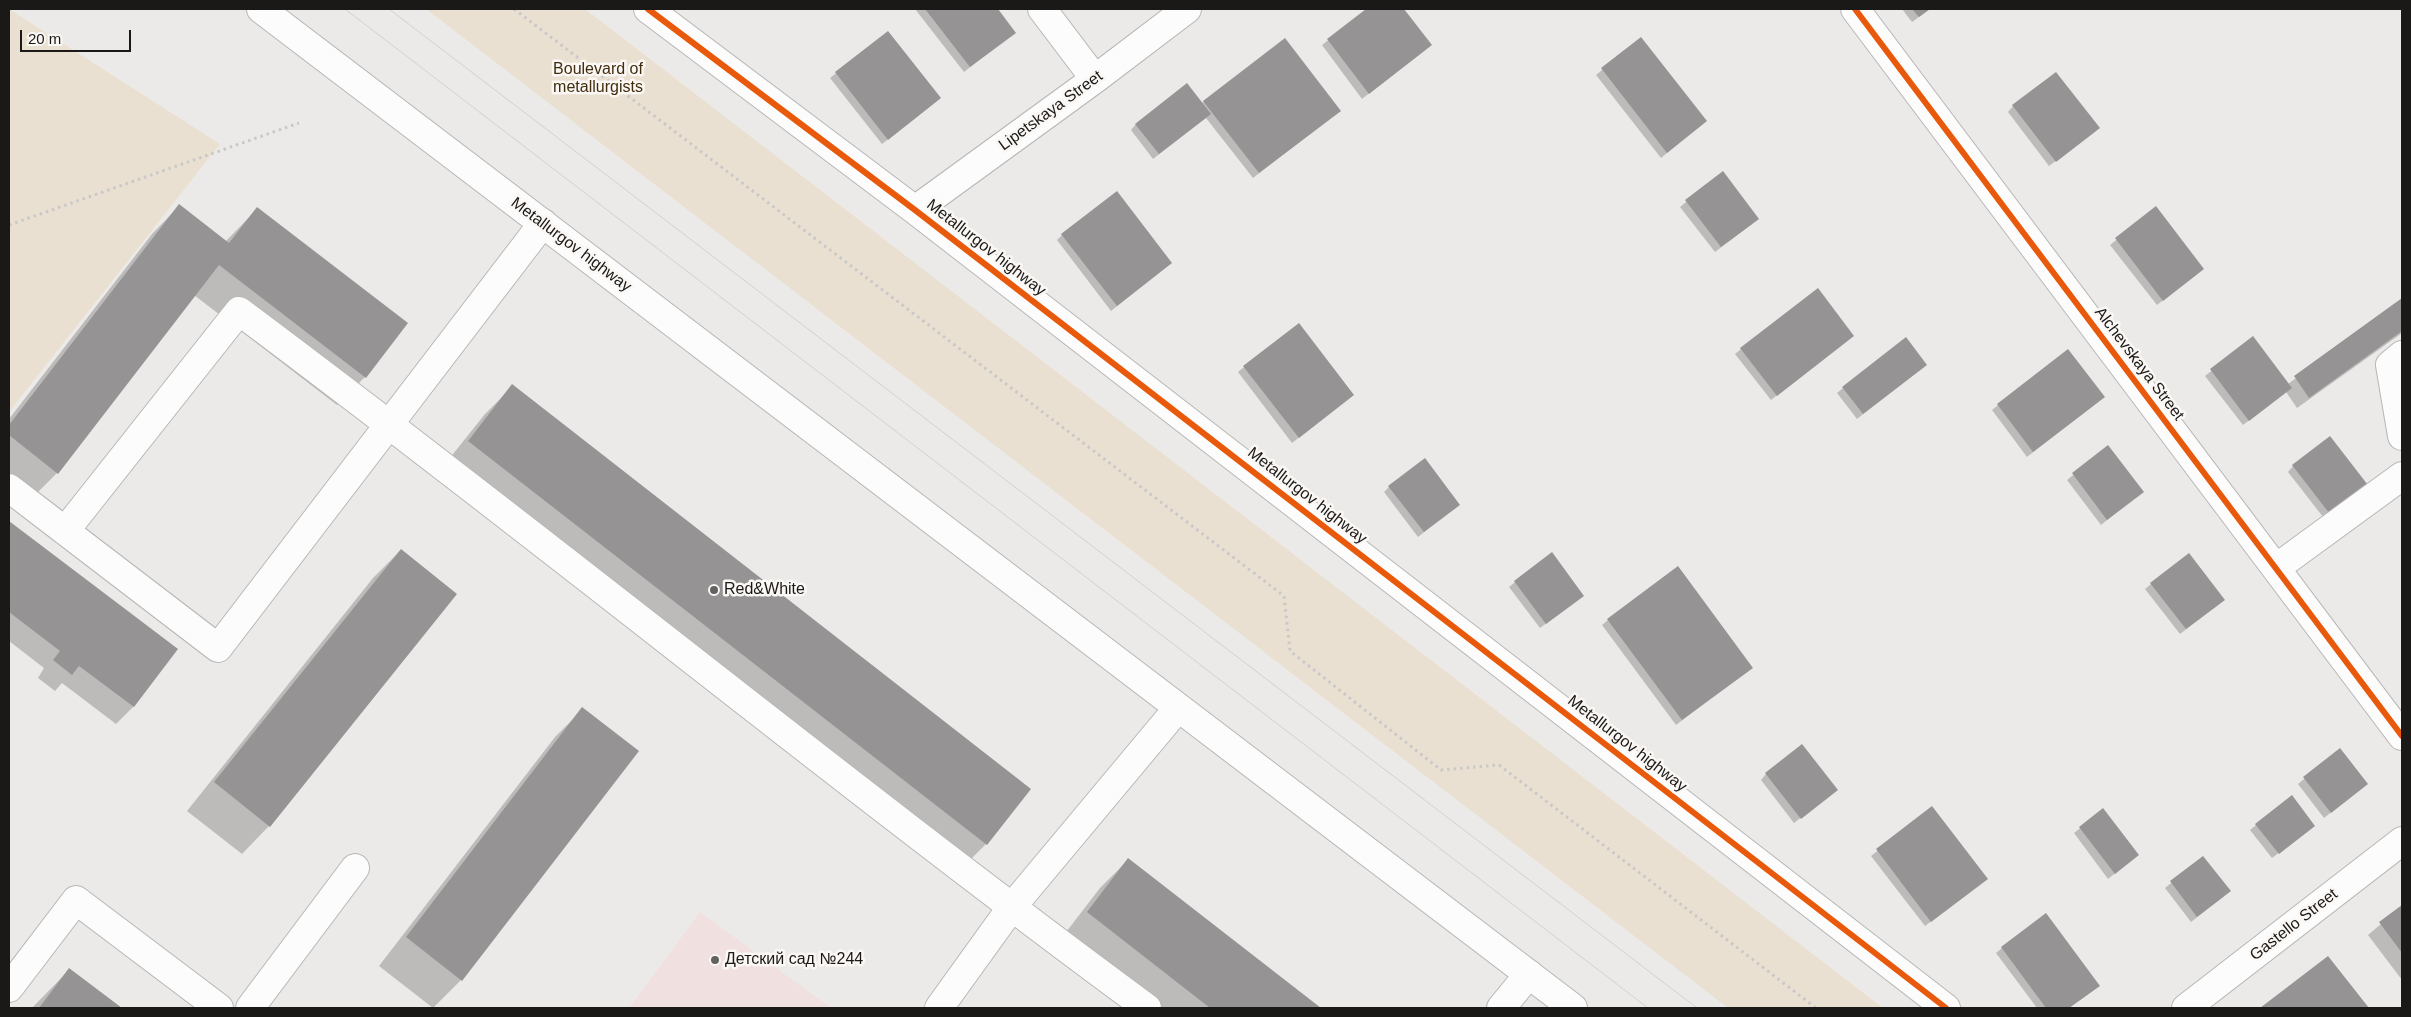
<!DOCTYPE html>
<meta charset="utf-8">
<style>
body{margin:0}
#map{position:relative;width:2411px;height:1017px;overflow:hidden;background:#eceae8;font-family:Arial,sans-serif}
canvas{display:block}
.frame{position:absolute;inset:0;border:10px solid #1a1917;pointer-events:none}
.scale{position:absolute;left:20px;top:30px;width:111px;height:22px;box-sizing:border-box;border:2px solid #1a1917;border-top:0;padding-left:6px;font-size:15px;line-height:18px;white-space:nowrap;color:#1a1917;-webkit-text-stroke:4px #faf7f4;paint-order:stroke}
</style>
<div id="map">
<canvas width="2411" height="1017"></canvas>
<div class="frame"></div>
<div class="scale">20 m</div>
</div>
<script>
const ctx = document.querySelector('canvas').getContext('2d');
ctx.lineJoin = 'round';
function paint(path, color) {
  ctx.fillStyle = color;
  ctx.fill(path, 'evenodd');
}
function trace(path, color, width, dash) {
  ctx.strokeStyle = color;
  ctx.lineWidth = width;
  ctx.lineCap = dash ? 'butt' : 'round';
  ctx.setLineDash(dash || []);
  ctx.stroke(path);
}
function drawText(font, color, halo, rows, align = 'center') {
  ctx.font = font + ' Arial,sans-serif';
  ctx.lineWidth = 5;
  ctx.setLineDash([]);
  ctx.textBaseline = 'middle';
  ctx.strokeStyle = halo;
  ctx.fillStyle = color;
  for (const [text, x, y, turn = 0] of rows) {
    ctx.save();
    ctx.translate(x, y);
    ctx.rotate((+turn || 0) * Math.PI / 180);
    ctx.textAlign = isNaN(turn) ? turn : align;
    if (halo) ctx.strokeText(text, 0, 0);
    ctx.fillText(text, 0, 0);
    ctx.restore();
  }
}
paint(new Path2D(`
 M700,912L831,1008H629Z`), '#f0e1e0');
paint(new Path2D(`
 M9,9L220,144L9,412Z
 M426,9H585L1883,1008H1728Z`), '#eae0d1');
paint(new Path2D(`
 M915,9H996L1014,33L964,72Z
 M1368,9H1402L1430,45L1362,99L1322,45Z
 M1902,9H1930L1912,22Z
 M888,32L933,104L882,144L830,78Z
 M1640,39L1706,121L1661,158L1596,75Z
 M1204,102L1333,116L1253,178L1206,118L1153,159L1131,130L1136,124Z
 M2013,106L2093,133L2049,166L2008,112Z
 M1722,173L1752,224L1715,252L1680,207Z
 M179,206L225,242L257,209L407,323L365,377L337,405L194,295L57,473L29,501L9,485V419L152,234Z
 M2156,208L2197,274L2157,305L2110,245Z
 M1062,235L1171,263L1111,311L1057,240Z
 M2402,300V333L2297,408L2286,392L2243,425L2205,376L2253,338L2288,384Z
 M1853,336L1771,400L1735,354L1741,349Z
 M1926,365L1857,419L1837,393L1843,388Z
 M1244,367L1353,395L1292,443L1238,372Z
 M513,386L1029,789L986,844L958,872L441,469L485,414Z
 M2098,402L2027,457L1992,410L1998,405Z
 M2108,447L2136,497L2101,525L2067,480Z
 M2293,466L2369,489L2327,522L2288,472Z
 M1389,487L1452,510L1418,537L1384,492Z
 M9,523L176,649L133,707L116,724L62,683L55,691L38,678L44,668L9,641Z
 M401,550L269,826L242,854L187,811L373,578Z
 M1515,582L1577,601L1540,628L1509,587Z
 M2151,584L2218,605L2180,634L2145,589Z
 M1608,620L1751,668L1676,725L1602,625Z
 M583,709L461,980L433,1008L379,966L555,737Z
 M2340,750L2367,784L2324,818L2298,784Z
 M1766,774L1830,795L1794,823L1761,780Z
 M1932,808L1980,884L1925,926L1871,856Z
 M2103,810L2138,855L2108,879L2074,833Z
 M2256,825L2308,831L2272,858L2250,830Z
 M2203,857L2223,897L2191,922L2165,888Z
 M1128,860L1319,1008H1147L1060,940L1100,888Z
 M2402,906V980L2368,935Z
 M2002,948L2092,991L2069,1008H2037L1996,953Z
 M2328,957L2367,1008H2262Z
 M69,970L120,1008H32Z`), '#0003');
paint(new Path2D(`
 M925,9H998L1016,33L970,67Z
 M1366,9H1404L1432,45L1369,94L1327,39Z
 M1912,9H1930L1919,17Z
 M888,31L941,98L888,140L835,72Z
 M1641,37L1707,121L1667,153L1601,68Z
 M1285,38L1341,111L1259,173L1203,101Z
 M2056,72L2100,128L2056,162L2012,105Z
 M1187,83L1211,114L1159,154L1135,124Z
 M1723,171L1759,219L1721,247L1685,200Z
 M1117,191L1172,263L1117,306L1061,234Z
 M179,204L229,243L257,207L408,323L366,378L219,265L58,474L9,435V425Z
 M2156,206L2204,269L2163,301L2115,238Z
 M1818,288L1854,336L1777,396L1740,348Z
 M2402,298V331L2309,398L2294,376Z
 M1299,323L1354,395L1299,438L1243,366Z
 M2253,336L2292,388L2249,421L2210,369Z
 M1906,337L1927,365L1863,414L1842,387Z
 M2068,349L2105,397L2033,452L1997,404Z
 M512,384L1031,789L987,845L468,441Z
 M2330,436L2371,489L2333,518L2292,465Z
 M2108,445L2144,492L2107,520L2072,473Z
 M1425,458L1460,505L1424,532L1388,486Z
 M9,521L178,649L134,707L79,666L72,675L53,660L60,651L9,612Z
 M401,549L457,594L270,827L214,782Z
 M1552,552L1584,596L1546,624L1514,581Z
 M2189,553L2225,600L2186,629L2150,583Z
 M1678,566L1753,668L1682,720L1607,619Z
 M582,707L639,751L462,981L406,937Z
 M1802,744L1838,790L1801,819L1765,773Z
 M2340,748L2368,784L2331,813L2303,777Z
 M2292,795L2315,826L2279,854L2255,824Z
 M1932,806L1988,879L1931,922L1876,849Z
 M2103,808L2139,855L2115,874L2079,827Z
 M2203,856L2231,891L2197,917L2170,881Z
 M1128,858L1321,1008H1210L1087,912Z
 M2402,905V953L2379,922Z
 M2046,913L2100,986L2069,1008H2046L2001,947Z
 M2328,956L2369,1008H2260Z
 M69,968L122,1008H39Z`), '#959393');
const minor = new Path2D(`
 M648,9L915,210L1946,1008
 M1042,9L1095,79
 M1855,9L2402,736
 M915,210L1095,79L1187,9
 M2402,355L2390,365L2402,436
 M9,488L218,648L543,223
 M65,531L239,311C545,539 840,782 1147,1008
 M2276,568L2402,476
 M9,988L76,900L219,1008
 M250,1008L355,868
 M939,1008L1011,908L1178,708
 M1501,1008L1529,974
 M2186,1008L2402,841`);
const major = new Path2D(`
 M261,9L1573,1008`);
trace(minor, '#b7b6b4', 30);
trace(major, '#b7b6b4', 30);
trace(new Path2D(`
 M514,9L1284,596L1290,651L1441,770L1499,765L1816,1008
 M9,225L299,123`), '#c9c8c8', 3, [2.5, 4]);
trace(minor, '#fcfcfc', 28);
trace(major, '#fcfcfc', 28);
trace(new Path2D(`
 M345,9L1648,1008
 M389,9L1697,1008`), '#d1d0d0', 1);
trace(new Path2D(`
 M648,9L915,210L1946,1008
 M1855,9L2402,736`), '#e8590c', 6);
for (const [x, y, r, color] of [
 [714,590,5,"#646260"],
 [715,960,5,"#646260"]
]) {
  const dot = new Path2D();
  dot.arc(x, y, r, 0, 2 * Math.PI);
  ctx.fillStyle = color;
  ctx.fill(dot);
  trace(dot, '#faf7f4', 2);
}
drawText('16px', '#402d0d', '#faf7f4', [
 ["Boulevard of",598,70],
 ["metallurgists",598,88]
]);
drawText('16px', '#1a1917', '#faf7f4', [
 ["Lipetskaya Street",1051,111,-36],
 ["Metallurgov highway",571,245,37],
 ["Metallurgov highway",986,248,38],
 ["Alchevskaya Street",2139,364,53],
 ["Metallurgov highway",1307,496,38],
 ["Metallurgov highway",1627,744,38],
 ["Gastello Street",2294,925,-38]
]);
drawText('16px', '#1a1917', '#faf7f4', [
 ["Red&White",724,590],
 ["Детский сад №244",725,960]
], 'left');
</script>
